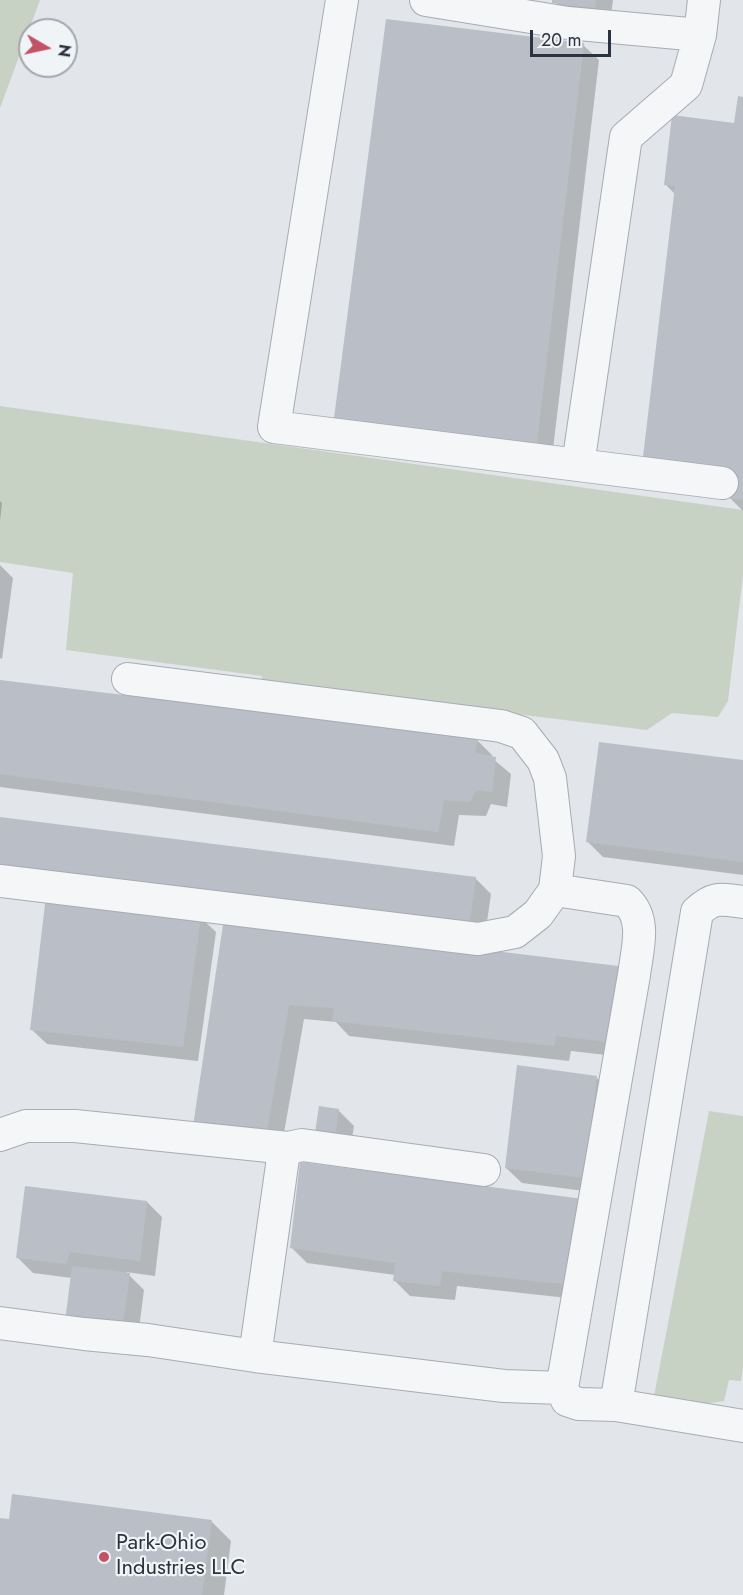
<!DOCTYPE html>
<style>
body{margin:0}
#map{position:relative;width:743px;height:1595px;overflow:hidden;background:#e2e5e9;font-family:Jost,sans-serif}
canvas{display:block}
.north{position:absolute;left:18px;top:18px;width:60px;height:60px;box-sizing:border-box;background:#f1f4f7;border:2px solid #a2a7ae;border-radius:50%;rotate:99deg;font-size:16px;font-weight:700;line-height:24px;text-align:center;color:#2b3340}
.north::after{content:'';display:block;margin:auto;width:21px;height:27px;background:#c35265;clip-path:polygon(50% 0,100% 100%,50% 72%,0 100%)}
.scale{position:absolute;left:530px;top:30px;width:81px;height:27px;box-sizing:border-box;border:3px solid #2b3340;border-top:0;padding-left:8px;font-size:18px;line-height:21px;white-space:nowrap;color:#2b3340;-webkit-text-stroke:4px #f1f4f7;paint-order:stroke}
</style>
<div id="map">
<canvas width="743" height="1595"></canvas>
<div class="north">N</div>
<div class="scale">20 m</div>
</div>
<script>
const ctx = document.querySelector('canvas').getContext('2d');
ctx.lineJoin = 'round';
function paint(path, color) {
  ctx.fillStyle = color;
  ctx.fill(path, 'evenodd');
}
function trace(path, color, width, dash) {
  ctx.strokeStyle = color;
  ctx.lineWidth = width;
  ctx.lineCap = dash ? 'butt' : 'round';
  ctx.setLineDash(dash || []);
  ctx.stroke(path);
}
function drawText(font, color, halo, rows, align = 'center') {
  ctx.font = font + ' Jost,sans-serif';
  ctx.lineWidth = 4.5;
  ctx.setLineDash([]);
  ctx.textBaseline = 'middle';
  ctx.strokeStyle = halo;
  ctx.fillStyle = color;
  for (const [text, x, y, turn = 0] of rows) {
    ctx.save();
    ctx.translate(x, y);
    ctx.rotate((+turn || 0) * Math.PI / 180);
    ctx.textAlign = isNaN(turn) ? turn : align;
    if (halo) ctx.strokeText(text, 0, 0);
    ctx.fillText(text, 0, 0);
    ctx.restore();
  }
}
paint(new Path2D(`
 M0,0H40L0,108Z
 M0,406L743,510V575L728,701L718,717L672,713L647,730L261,683L262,676L66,650L73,573L0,562Z
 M709,1111L743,1116V1367L741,1381L729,1380L724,1401L703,1404L654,1396Z`), '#c8d2c4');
paint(new Path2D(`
 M554,0H613L610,23L569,17Z
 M583,45L599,60L552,458L351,433L336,418Z
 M743,98V511L729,497L660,472L645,457L676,195L665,184L735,124Z
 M0,501L2,503L0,521Z
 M0,565L13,578L2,659L0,658Z
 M0,681L477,740L492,755V758L511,774L507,807L491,804L486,816L459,815L454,846L0,787Z
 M743,762V875L603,857L588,842Z
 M0,818L475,878L491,894L484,943Z
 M200,917L216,932L198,1061L47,1044L31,1029Z
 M226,920L618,967L633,982L624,1057L571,1051L569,1061L349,1036L336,1022L304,1019L281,1150L210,1141Z
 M597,1078L612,1093L600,1193L522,1183L506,1168Z
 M338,1110L354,1126L349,1158L332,1155Z
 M583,1200L586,1300L457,1286L455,1300L410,1296L394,1280L395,1275L307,1263L292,1248Z
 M147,1202L162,1217L155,1276L126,1272L144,1290L137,1345L72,1278L33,1273L17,1257Z
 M0,1520L211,1521L231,1541L224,1595H0Z`), '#0003');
paint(new Path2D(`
 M552,0H596L595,8L552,3Z
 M386,19L584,43L537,443L334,418Z
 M738,96L743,97V500L728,498L733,470L643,457L675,186L664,185L672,115L734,123Z
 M0,680L478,738L475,753L496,757L492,792L476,790L470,802L444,800L438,832L0,774Z
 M599,742L743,760V862L586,842Z
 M0,817L476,877L469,928L0,872Z
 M46,896L201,915L183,1047L30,1030Z
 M224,918L618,966L609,1042L556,1036L554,1046L332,1021L334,1008L289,1005L266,1136L193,1126Z
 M517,1065L597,1076L585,1178L505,1168Z
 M319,1106L339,1109L334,1143L314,1140Z
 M300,1162L583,1199L571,1285L442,1271L440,1286L393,1281L395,1263L290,1248Z
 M25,1186L147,1201L140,1261L70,1252L66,1264L16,1258Z
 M72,1266L130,1273L122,1331L65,1322Z
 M12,1494L212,1520L202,1595H0V1518L9,1519Z`), '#babec6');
const minor = new Path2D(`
 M342,0L274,427L722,483
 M426,0L568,23L700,35L686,85L626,137L578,465
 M700,35L704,0
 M128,679L501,726L522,733L543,760L550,778L559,856L555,890L627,901C647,920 637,950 634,975L562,1388L567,1400L579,1404L616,1405
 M0,881L478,939L515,932L538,914L555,890
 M743,902C722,899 714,896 697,912L616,1405L743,1426
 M0,1135L26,1126H75L288,1148
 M0,1323L84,1334L148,1340L255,1356L504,1386L562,1388
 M255,1356L283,1158L288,1148L302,1145L484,1170`);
trace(minor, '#a7acb3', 34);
trace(minor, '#f4f6f8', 32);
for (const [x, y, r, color] of [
 [104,1557,6,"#c35265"]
]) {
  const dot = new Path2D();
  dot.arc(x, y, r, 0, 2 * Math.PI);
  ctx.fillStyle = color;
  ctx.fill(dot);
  trace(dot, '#f1f4f7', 2);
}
drawText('22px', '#2b3340', '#f1f4f7', [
 ["Park-Ohio",116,1544],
 ["Industries LLC",116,1569]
], 'left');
</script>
